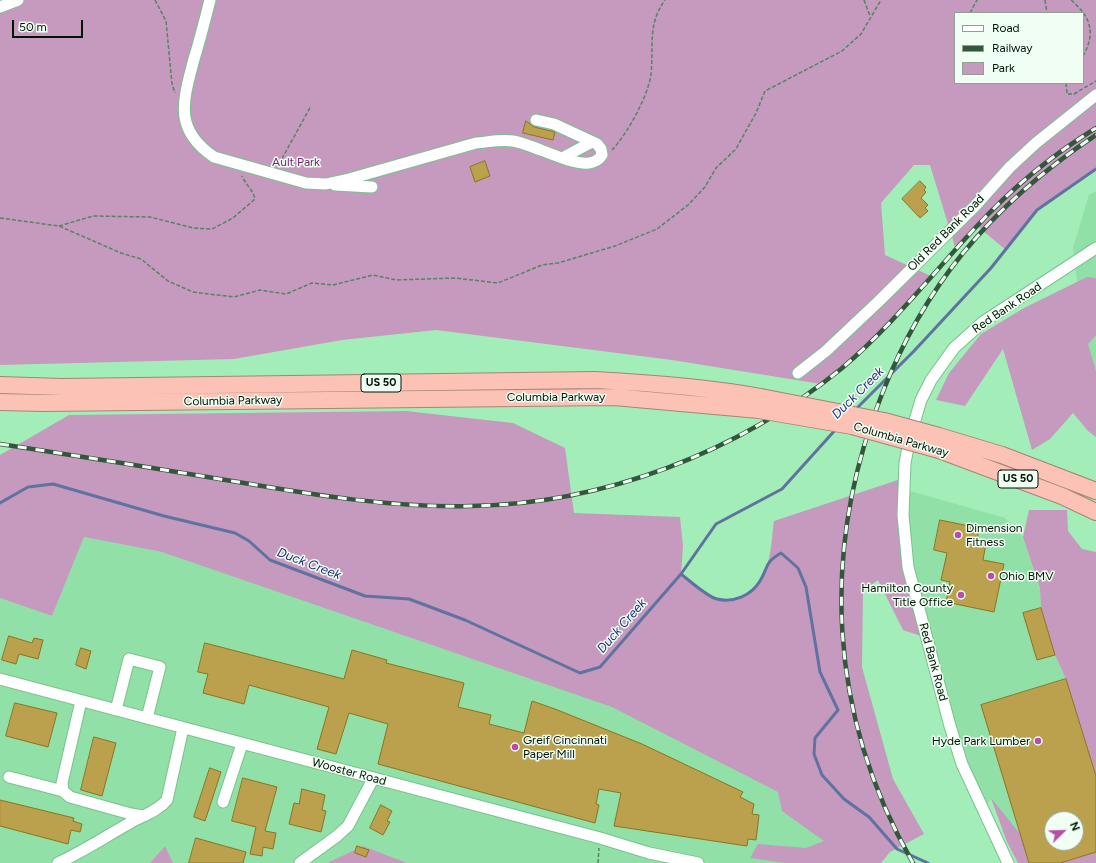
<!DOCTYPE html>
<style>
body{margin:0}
#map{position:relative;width:1096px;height:863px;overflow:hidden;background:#a3edb8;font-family:Figtree,sans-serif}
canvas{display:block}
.legend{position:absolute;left:954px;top:12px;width:130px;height:72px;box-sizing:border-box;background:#f0fef3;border:1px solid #90a193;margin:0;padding:5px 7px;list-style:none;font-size:12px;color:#001504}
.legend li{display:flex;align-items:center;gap:8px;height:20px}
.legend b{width:20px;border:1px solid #90a193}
.north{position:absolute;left:1044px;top:811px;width:40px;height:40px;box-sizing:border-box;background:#f0fef3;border:1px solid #90a193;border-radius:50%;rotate:67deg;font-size:11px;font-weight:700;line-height:16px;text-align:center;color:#001504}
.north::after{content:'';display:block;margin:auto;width:14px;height:18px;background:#b94cac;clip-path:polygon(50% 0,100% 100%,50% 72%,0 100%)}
.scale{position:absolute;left:12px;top:20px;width:71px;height:18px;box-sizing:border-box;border:2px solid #001504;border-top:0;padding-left:5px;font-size:12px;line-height:14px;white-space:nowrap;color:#001504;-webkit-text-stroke:3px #f0fef3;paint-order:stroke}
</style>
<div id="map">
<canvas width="1096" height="863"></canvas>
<ul class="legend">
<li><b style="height:5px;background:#fff"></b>Road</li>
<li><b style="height:5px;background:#32573b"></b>Railway</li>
<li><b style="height:11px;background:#c59abe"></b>Park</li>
</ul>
<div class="north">N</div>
<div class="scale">50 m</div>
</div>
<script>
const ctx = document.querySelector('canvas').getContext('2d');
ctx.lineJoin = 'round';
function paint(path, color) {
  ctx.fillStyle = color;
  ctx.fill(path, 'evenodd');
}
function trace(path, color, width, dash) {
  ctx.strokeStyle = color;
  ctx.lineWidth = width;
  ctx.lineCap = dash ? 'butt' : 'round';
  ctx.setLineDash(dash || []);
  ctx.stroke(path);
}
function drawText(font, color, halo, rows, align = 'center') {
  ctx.font = font + ' Figtree,sans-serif';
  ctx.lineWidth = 3;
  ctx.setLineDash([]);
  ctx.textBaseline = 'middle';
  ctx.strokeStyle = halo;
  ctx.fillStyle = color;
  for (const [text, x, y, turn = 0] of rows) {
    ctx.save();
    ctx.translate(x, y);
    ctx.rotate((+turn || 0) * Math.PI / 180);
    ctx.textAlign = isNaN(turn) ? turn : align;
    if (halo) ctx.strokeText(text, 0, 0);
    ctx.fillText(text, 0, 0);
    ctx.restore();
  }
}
paint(new Path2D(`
 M1096,191V431L1073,248L1089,195Z
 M903,489L1005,518L1023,537L1040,588L1041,608L1055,655L1066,679L1096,776V852L1029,863L991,799L982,808L962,764L908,567ZM1052,819H1076V843H1052Z
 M84,537L162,552L618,695L817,799L831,863H407L363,846L327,863H173L165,846L150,863H0V598L52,616Z`), '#90e0a7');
paint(new Path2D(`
 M0,0H1096V169L1037,210L1006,250L977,226L956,250L930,165H914L881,203L885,255L933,277L872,342L821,384L672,360L436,330L342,340L234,359L0,365ZM955,13H1083V83H955Z
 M1087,277L1096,278V335L1088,344L1096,371V437L1088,431L1073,413L1050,439L1032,450L1003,349L965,406L936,400L949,373L981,334L1024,308Z
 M406,411L513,423L565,448L574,513L680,517L683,546L681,574C690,581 706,596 716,599C743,606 764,582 769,558C772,546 772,534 774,521L904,478L903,515L927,638L903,630L878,580L863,591L862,667L893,779L924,834L890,852L881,863H785L750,858L758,844L806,848L824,841L782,811L778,792L612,707L162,552L84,537L52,616L0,598V455L69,415Z
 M1029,510H1067L1068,531L1082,549L1096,552V776L1066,679L1055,655L1041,608L1040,588L1023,537Z
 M991,798L1021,835L1029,863H1018L1007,842Z
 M165,846L173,863H150Z
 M363,846L407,863H327Z
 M1096,852V863H1060Z`), '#c59abe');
trace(new Path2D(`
 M855,410L914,351L991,268L1037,210L1096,169
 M0,503L28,487L53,484L164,516L235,533L249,541L270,560L365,596L409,599L465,620L580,673L600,667L681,574L716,524L782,489L837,428
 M681,574C690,581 706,596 717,599C733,603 751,596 760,581C769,566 764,563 781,553L798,568L806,587L820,672L838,710L815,738L814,754L822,775L844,799L869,817L897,849L928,863`), '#5f72a0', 3);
const building = new Path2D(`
 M526,121L534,127L555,132L553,140L523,133Z
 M485,161L490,176L475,182L470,167Z
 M920,181L926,187L924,190L926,192L921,198L928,205L925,208L928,211L920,218L902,199Z
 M940,520L979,528L977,541L986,543L983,560L1004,564L994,612L946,602L950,582L941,580L947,553L934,550Z
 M1041,608L1055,655L1037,660L1023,613Z
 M9,636L32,643L34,638L43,640L38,659L19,654L16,664L2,660Z
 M205,643L344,679L352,650L387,660L386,663L464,683L458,707L491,715L489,724L524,733L532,701L555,709L642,744L743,792L740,797L754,804L752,814L759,815L756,840L748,839L747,846L614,826L621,793L599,789L596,804L599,805L595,823L378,764L388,724L349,713L336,754L317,749L329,707L249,685L244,704L203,693L208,674L198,672Z
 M81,648L91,651L86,669L76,665Z
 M1066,679L1096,776V852L1060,863H1029L981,705ZM1052,819H1076V843H1052Z
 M15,703L57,713L48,747L6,736Z
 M94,737L116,743L102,796L81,790Z
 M210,768L221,772L205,821L194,817Z
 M243,778L277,787L265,831L276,833L273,849L263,847L262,856L250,854L256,827L232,821Z
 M302,789L325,795L322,810L326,811L321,832L289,824L294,803L299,804Z
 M0,800L74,818L73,821L82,824L80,832L71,830L68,844L0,826Z
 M381,805L392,811L387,821L390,822L383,835L370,828Z
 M196,838L246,852L243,863H189Z
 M357,846L369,850L366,857L355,853Z`);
paint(building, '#bba14d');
trace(building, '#8c741f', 1);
const minor = new Path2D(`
 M210,0C205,20 200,40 194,59C183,101 173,129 214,157L306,183L326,184L349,179L476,143C488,142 501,139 513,141C535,145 569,165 589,163C595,162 599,160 602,155L601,149L597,144L554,124L536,120
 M0,7L18,0
 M564,157L592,142
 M335,185L372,187
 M798,373L826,351L878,302L975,206L1010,167L1036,143L1096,95
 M0,679L600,838L649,853L698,863
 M81,701L62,783L63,791L70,797L131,814L143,816
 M116,710L129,659L160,667L147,718
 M9,777L63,791
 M223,802L242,744
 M58,863C82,852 105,837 128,824C141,816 157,812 167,800L183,728
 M300,863L337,836L348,826L373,779
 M1008,863L962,764L950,726L908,567L903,515L905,463L910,437L921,400L931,380L954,348L983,322L1096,248`);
const highway = new Path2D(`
 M0,385L62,387L595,380C651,383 706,387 761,397
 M0,402L43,403L614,397L759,410
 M939,436L1002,455L1096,491
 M939,450L1062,496L1096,512`);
trace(minor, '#79c28e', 13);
trace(highway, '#a48577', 18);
trace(new Path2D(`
 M155,0L166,21L172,84L175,93
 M864,0L870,16
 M1045,0L1047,13
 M1071,0C1091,17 1096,33 1083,56
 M970,13L977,0
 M1066,83L1067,94H1074L1096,81
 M612,150C627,134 648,97 651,74C654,46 647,25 665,0
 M279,164L311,106
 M0,218L59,226L121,253L141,259L168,281L193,292L234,297L260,290L286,294L312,283L333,285L373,275L396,280L455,278L498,283L542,265L558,263L615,246L657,229L688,205L705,187L716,168L736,149L756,113L765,91L842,51L861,34L881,0
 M59,226L93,216L150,217L193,228L212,229L233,218L255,199C253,190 246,185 242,176
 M598,863L599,848`), '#548460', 1.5, [4, 2]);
trace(minor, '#fff', 11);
trace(highway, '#fcc2b5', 16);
const rail = new Path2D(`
 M0,444C79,456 159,469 238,482C315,495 393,508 471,506C604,504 738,452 841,369C892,326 932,274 977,226C1012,188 1052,155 1096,128
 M913,863C828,715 820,551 882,394C902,343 928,296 963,253C1001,207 1046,168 1096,135`);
trace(rail, '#32573b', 4.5);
trace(rail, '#f0fef3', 3, [9]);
const highwayBridge = new Path2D(`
 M761,397L884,421L939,436
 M759,410L852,426L939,450`);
trace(highwayBridge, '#a48577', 18, []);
trace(highwayBridge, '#fcc2b5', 16);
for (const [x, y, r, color] of [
 [958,535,4,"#b94cac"],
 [991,576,4,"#b94cac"],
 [961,595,4,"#b94cac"],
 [1038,741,4,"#b94cac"],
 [515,747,4,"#b94cac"]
]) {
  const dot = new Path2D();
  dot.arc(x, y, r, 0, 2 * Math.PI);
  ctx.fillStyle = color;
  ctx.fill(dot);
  trace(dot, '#f0fef3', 1.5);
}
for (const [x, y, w] of [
 [381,383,40],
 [1018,479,40]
]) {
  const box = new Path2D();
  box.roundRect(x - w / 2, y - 9, w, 18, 3);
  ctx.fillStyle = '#f0fef3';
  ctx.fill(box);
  trace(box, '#001504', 1);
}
drawText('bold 11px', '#001504', null, [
 ["US 50",381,383],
 ["US 50",1018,479]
]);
drawText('12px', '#75276c', '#f0fef3', [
 ["Ault Park",296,162]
]);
drawText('12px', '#001504', '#f0fef3', [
 ["Old Red Bank Road",946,233,-45],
 ["Red Bank Road",1007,308,-34],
 ["Columbia Parkway",556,397],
 ["Columbia Parkway",233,401,-1],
 ["Columbia Parkway",901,440,16],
 ["Red Bank Road",933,662,75],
 ["Wooster Road",349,772,15]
]);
drawText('12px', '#001504', '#f0fef3', [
 ["Dimension",966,528],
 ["Fitness",966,542],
 ["Ohio BMV",999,576],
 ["Hamilton County",953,588,"right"],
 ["Title Office",953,602,"right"],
 ["Greif Cincinnati",523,740],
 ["Paper Mill",523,754],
 ["Hyde Park Lumber",1030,741,"right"]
], 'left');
drawText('italic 13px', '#262f83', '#f0fef3', [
 ["Duck Creek",858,393,-45],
 ["Duck Creek",309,564,21],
 ["Duck Creek",622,626,-49]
]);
</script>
